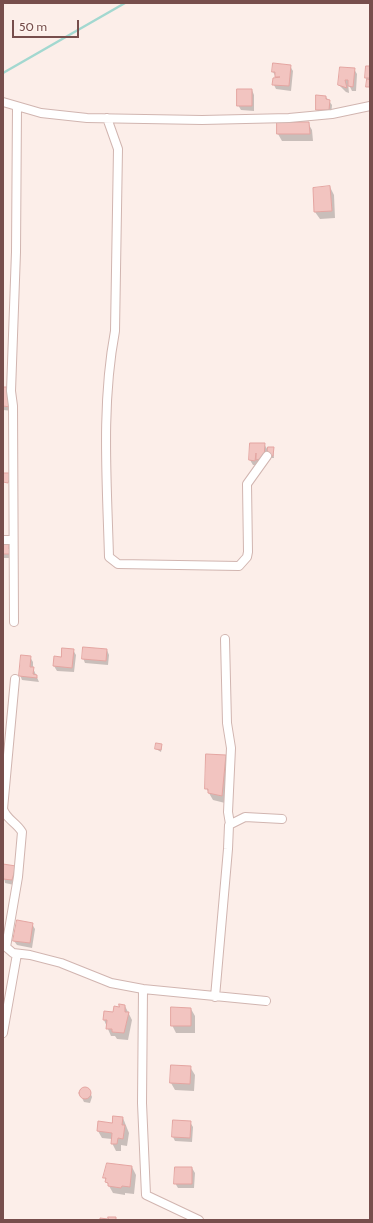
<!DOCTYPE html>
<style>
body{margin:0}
#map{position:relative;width:373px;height:1223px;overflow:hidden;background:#fceee9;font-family:Cabin,sans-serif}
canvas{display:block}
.frame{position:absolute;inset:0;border:4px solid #774e4c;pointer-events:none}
.scale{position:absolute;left:12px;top:20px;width:67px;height:18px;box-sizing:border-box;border:2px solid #774e4c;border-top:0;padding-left:5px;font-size:12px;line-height:14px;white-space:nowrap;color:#774e4c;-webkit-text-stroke:3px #fff4ef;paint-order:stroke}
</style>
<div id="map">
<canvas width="373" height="1223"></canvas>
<div class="frame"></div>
<div class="scale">50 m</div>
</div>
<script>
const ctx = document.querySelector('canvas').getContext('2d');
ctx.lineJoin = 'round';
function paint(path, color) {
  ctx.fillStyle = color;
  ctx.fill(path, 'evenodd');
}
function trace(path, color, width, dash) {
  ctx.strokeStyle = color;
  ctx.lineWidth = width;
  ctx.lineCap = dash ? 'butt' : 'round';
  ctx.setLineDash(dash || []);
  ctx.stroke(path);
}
paint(new Path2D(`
 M290,66L293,71L291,91L276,89L274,85L277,79L273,72Z
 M370,67V91L366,78Z
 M354,69L357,74L356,91H352L348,83L349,93L346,92L339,85Z
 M252,90L254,95V111L241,110L238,105Z
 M326,97L332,105L331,115L319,114L317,109Z
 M308,123L312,130L313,141H282L278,134Z
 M330,187L334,195L335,218L320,219L315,212Z
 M3,388L13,411L3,410Z
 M251,444H264L269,452L273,448L274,458H269L260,464L258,460V465H253L250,460Z
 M3,544H9L15,555V558H3Z
 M73,650L76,655L74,672L57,671L54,666Z
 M107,650L109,655L108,665L85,663L83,658Z
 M30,657L33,662V668L39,682L22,680L20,675Z
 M157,744L162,747L161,752L156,749Z
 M226,756L230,763L225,803L213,800L206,788Z
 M16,866L14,885L5,883L3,870Z
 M32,924L35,929L32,948L17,945L14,941Z
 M125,1006L132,1020L128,1040L117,1039L115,1036H111L104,1020L114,1013L115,1007Z
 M191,1009L195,1016V1033H176L172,1025Z
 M190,1067L195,1075L194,1091L175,1090L171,1083Z
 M82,1089H88L90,1092L92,1097L90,1103L84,1102L80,1094Z
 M123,1118L129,1133L127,1146L121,1145V1151H116L112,1143V1139L102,1138L98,1131Z
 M190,1122L193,1127L192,1142L175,1141L173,1137Z
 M132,1167L136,1175L134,1194L125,1193V1195L113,1193L104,1177Z
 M192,1168L195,1173L194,1188H178L175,1183Z`), '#0003');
trace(new Path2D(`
 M3,73L125,3`), '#a3d8d0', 2.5);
const building = new Path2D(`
 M273,63L291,65L289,86L272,85L273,78L280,77H275V72H272Z
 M366,66H370V78H365Z
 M340,67L355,68L353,87L348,86V80H345L347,88L338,85Z
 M367,79L370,80V87H366Z
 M237,89H252V106H237Z
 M316,95L326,96V99L330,100L329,110H316Z
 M277,122H309L310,134H277Z
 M330,186L332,211L314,212L313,188Z
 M3,387H11L10,407L3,406Z
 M250,443H265L264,458L256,460V453L255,461L249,460Z
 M268,447H274L273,456H267Z
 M3,473H12V480H9L8,483L3,482Z
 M3,543H9V549H13L12,554H3Z
 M83,647L107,649L106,661L82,659Z
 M62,648L74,649L72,668L53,666L54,656L61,657Z
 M21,655L31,656L30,667H34L33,674L37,675V678L19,676Z
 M156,743L162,744L161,750L155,749Z
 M206,754L226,755L222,796L208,793V789H205Z
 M3,864L16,866L12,880L3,879Z
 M17,920L33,923L30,943L13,941Z
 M119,1004L125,1005V1012H129L124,1033L112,1032V1029H106L107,1020H103L104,1011L113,1012L114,1006L119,1007Z
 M171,1007L191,1008V1026H171Z
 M171,1065L191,1066L190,1084L170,1083Z
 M79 1093a6 6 0 1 1 12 0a6 6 0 1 1-12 0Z
 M113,1116L123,1117L122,1125H125L123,1139L118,1138L117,1144H111L112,1133L97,1131L98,1121L112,1123Z
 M173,1120L191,1121L190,1138L172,1137Z
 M107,1163L132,1166L130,1187L122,1186L121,1188L108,1186V1183L105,1182L106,1178H103Z
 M175,1167H192V1184H174Z
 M108,1217H116V1220H100V1218L108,1219Z`);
paint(building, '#f2c4c0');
trace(building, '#e4a5a1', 1);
const street = new Path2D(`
 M3,102L41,113L87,118L202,120L289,118L332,114L370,106
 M107,118L118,149L115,331C101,405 107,482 109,557L118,564L239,566L247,557L248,552L247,484L267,456
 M3,540H12
 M14,622L13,406L11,391L16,252L17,107
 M225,639L227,723L231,748L228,812L230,824
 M15,679L3,809C7,820 16,822 22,832L18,877L6,947L13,953L30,955L61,963L111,983L143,989L266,1001
 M143,989L142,1103L146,1195L199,1220
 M215,997L228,849L229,825L245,817L282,819
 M3,1033L17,954`);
trace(street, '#d1b5b0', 10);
trace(street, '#fff', 8);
</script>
